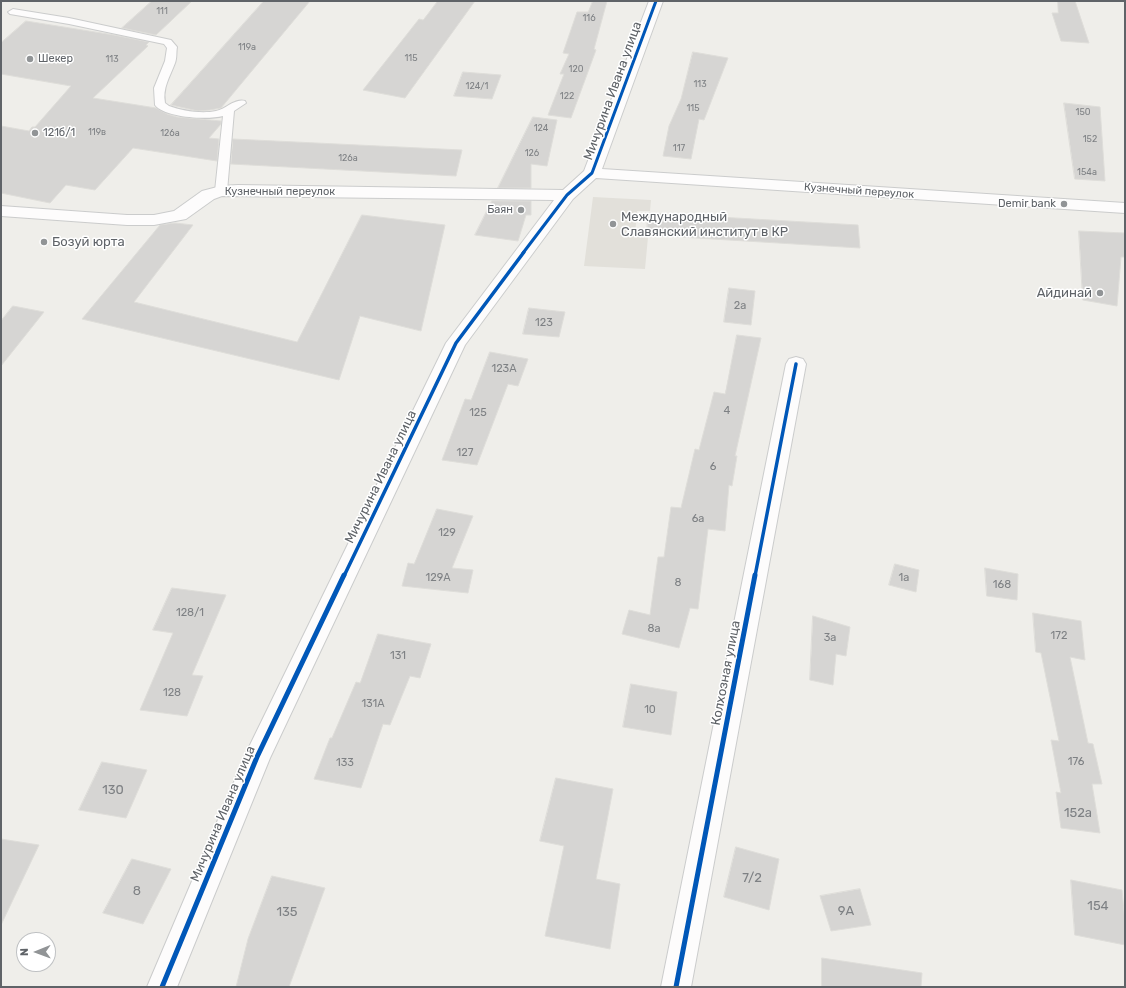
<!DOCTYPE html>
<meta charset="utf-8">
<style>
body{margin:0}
#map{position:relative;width:1126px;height:988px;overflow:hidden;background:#efeeea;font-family:Rubik,sans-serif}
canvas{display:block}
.frame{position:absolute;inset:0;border:2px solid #5f6368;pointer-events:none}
.north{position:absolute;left:16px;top:932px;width:40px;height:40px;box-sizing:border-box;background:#fff;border:1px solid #bfc1c3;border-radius:50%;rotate:269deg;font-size:11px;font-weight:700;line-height:16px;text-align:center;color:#5f6368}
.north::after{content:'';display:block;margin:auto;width:14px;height:18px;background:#919496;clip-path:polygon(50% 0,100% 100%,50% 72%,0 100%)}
</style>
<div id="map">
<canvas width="1126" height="988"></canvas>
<div class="frame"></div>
<div class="north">N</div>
</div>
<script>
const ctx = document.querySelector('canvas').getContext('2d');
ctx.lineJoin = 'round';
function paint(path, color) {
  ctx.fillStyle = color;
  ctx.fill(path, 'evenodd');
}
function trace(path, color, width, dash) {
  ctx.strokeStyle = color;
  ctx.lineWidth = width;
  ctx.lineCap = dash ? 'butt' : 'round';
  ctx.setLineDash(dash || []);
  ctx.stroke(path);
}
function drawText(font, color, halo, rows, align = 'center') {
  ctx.font = font + ' Rubik,sans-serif';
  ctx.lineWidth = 3;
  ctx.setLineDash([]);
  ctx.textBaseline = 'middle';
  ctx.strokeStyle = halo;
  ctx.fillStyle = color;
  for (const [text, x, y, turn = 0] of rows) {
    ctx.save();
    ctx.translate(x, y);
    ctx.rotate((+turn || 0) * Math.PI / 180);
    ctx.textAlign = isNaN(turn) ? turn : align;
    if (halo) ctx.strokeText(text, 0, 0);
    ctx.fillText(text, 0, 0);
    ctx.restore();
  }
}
paint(new Path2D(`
 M593,197L651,200L650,211H637L635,236L648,237L645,269L584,266Z`), '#e2e0da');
const building = new Path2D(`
 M152,1H192L156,35L122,28Z
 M264,1H310L221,108L210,110L198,111L171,105Z
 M438,1H475L405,98L363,90L419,19L423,20Z
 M593,1H607L594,49L596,50L571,118L548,115L564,74H560L569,54L563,53L577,12H588Z
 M1058,1H1075L1089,43L1061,41L1052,13H1058Z
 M26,21L114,35L149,42L146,45L148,46L93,98L156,108L167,114L177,117L221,121V124L209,138L219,139L217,161L133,148L95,190L66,185L50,203L1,193V126L29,131L32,127H35L71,86L1,74V43Z
 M693,52L728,58L704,120L699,119L691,159L663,156L669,126L681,99Z
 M463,72L501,75L492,99L454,96Z
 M1064,103L1100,107L1105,181L1075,179Z
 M533,117L557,120L547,166L531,164V188H498Z
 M233,139L462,150L456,176L231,164Z
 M492,201H531V215H526L518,241L475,235Z
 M648,213L858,225L860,248L647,235Z
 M362,215L445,225L421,331L360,316L339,380L82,319L160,225L175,223L193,225L134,302L297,342Z
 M1079,231L1125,233V257H1121L1117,306L1083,300Z
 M729,288L755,291L751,325L724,322Z
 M13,306L44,312L1,366V321Z
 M529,308L565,312L559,337L523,334Z
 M737,335L761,338L735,456H737L732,486L729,485L725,531L708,529L698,609L690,608L679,648L622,634L629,610L650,615L658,557H664L671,507L681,508L695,449L699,450L714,392L725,394Z
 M490,352L528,359L518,386L508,384L477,465L442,460L465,399L471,400Z
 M437,509L473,516L452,568L473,570L468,593L402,586L408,563L414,564Z
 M895,564L919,570L916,592L889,585Z
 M985,568L1018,574L1017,600L987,596Z
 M172,588L226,595L192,675L203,676L187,716L140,710L173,633L153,630Z
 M1033,613L1081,621L1085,660L1070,657L1088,743L1093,744L1102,784H1092L1100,833L1061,828L1056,792L1061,793L1051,740L1059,741L1041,653L1036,652Z
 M813,616L850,627L846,656L836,654L833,685L810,680Z
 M378,634L431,644L420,678L410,676L390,725L383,724L361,788L314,779L330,738H332L356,682L360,683Z
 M631,684L677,692L671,735L623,727Z
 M102,762L147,770L126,818L79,810Z
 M556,778L613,789L596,879L620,884L610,949L545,936L564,846L540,841Z
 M1,839L39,845L1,925Z
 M736,847L779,859L769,910L724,897Z
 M132,859L171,869L143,924L103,913Z
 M272,876L325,888L289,987H236L248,939Z
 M1071,880L1122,890L1125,922V945L1075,935Z
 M860,889L871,925L831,931L820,896Z
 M822,958L922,973L921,987H822Z`);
paint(building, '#d6d5d3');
trace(building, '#deddd9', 1);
const service = new Path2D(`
 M13,9L69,18L171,40L177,47C176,52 177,58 175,63C170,77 162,88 165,103L169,106C182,111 202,114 216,111C226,109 235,98 245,101L246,103L234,111L227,191L225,193H217L215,191L223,116C208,120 165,118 155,105L154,88L165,61L167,48L164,44L69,24L10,14L8,12Z`);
const minor = new Path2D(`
 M649,1H663L602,169L1125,203V213L596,178L573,199L465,345L270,758L177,987H147L248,749L446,343L554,200L222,196L214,199L186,219L154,225H127L1,216V206L127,215H154L174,211L202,191L221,186L238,185L563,190L584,171Z
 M796,357L803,359L806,364L691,987H661L786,364L789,359Z`);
trace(service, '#cbcccc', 2);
trace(minor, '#cbcccc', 2);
paint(service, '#fdfcfc');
paint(minor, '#fdfcfc');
trace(new Path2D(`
 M523,253L567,195L592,173L656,1`), '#0057b8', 3);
trace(new Path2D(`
 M344,576L456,343L524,252
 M755,576L796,364`), '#0057b8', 3.5);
trace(new Path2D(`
 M162,987L257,757L344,575
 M676,987L755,575`), '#0057b8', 5);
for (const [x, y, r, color] of [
 [30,59,4,"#919496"],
 [35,133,4,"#919496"],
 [1064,204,4,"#919496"],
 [521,210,4,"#919496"],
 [613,224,4,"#919496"],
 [44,242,4,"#919496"],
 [1100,293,4,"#919496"]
]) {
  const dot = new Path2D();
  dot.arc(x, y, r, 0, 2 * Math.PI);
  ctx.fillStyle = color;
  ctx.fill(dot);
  trace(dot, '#fff', 1.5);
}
drawText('9px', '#7e8184', null, [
 ["111",162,11],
 ["116",589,18],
 ["119а",247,47],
 ["115",411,58],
 ["113",112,59],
 ["120",576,69],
 ["113",700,84],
 ["124/1",477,86],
 ["122",567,96],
 ["115",693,108],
 ["150",1083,112],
 ["124",541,128],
 ["119в",97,132],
 ["126а",170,133],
 ["152",1090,139],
 ["117",679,148],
 ["126",532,153],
 ["126а",348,158],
 ["154а",1087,172]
]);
drawText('11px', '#5f6368', '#fff', [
 ["Шекер",38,59],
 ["121б/1",43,133],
 ["Demir bank",1056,204,"right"],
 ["Баян",513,210,"right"]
], 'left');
drawText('11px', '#5f6368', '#fff', [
 ["Кузнечный переулок",859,191,4],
 ["Кузнечный переулок",280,192]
]);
drawText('11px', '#7e8184', null, [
 ["2а",740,306],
 ["123",544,323],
 ["123А",504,369],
 ["4",727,411],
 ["125",478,413],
 ["127",465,453],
 ["6",713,467],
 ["6а",698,519],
 ["129",447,533],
 ["129А",438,578],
 ["1а",904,578],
 ["8",678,583],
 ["168",1002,585],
 ["128/1",190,613],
 ["8а",654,629],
 ["172",1059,636],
 ["3а",830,638],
 ["131",398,656],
 ["128",172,693],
 ["131А",373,704],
 ["10",650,710],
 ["176",1076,762],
 ["133",345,763]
]);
drawText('13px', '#5f6368', '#fff', [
 ["Мичурина Ивана улица",613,91,-70],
 ["Мичурина Ивана улица",381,477,-64],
 ["Колхозная улица",726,673,-79],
 ["Мичурина Ивана улица",223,814,-67]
]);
drawText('13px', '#5f6368', '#fff', [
 ["Международный",621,217],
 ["Славянский институт в КР",621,232],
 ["Бозуй юрта",52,242],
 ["Айдинай",1092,293,"right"]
], 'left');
drawText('13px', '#7e8184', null, [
 ["130",113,790],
 ["152а",1078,813],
 ["7/2",752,878],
 ["8",137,891],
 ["154",1098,906],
 ["9А",846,911],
 ["135",287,912]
]);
</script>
